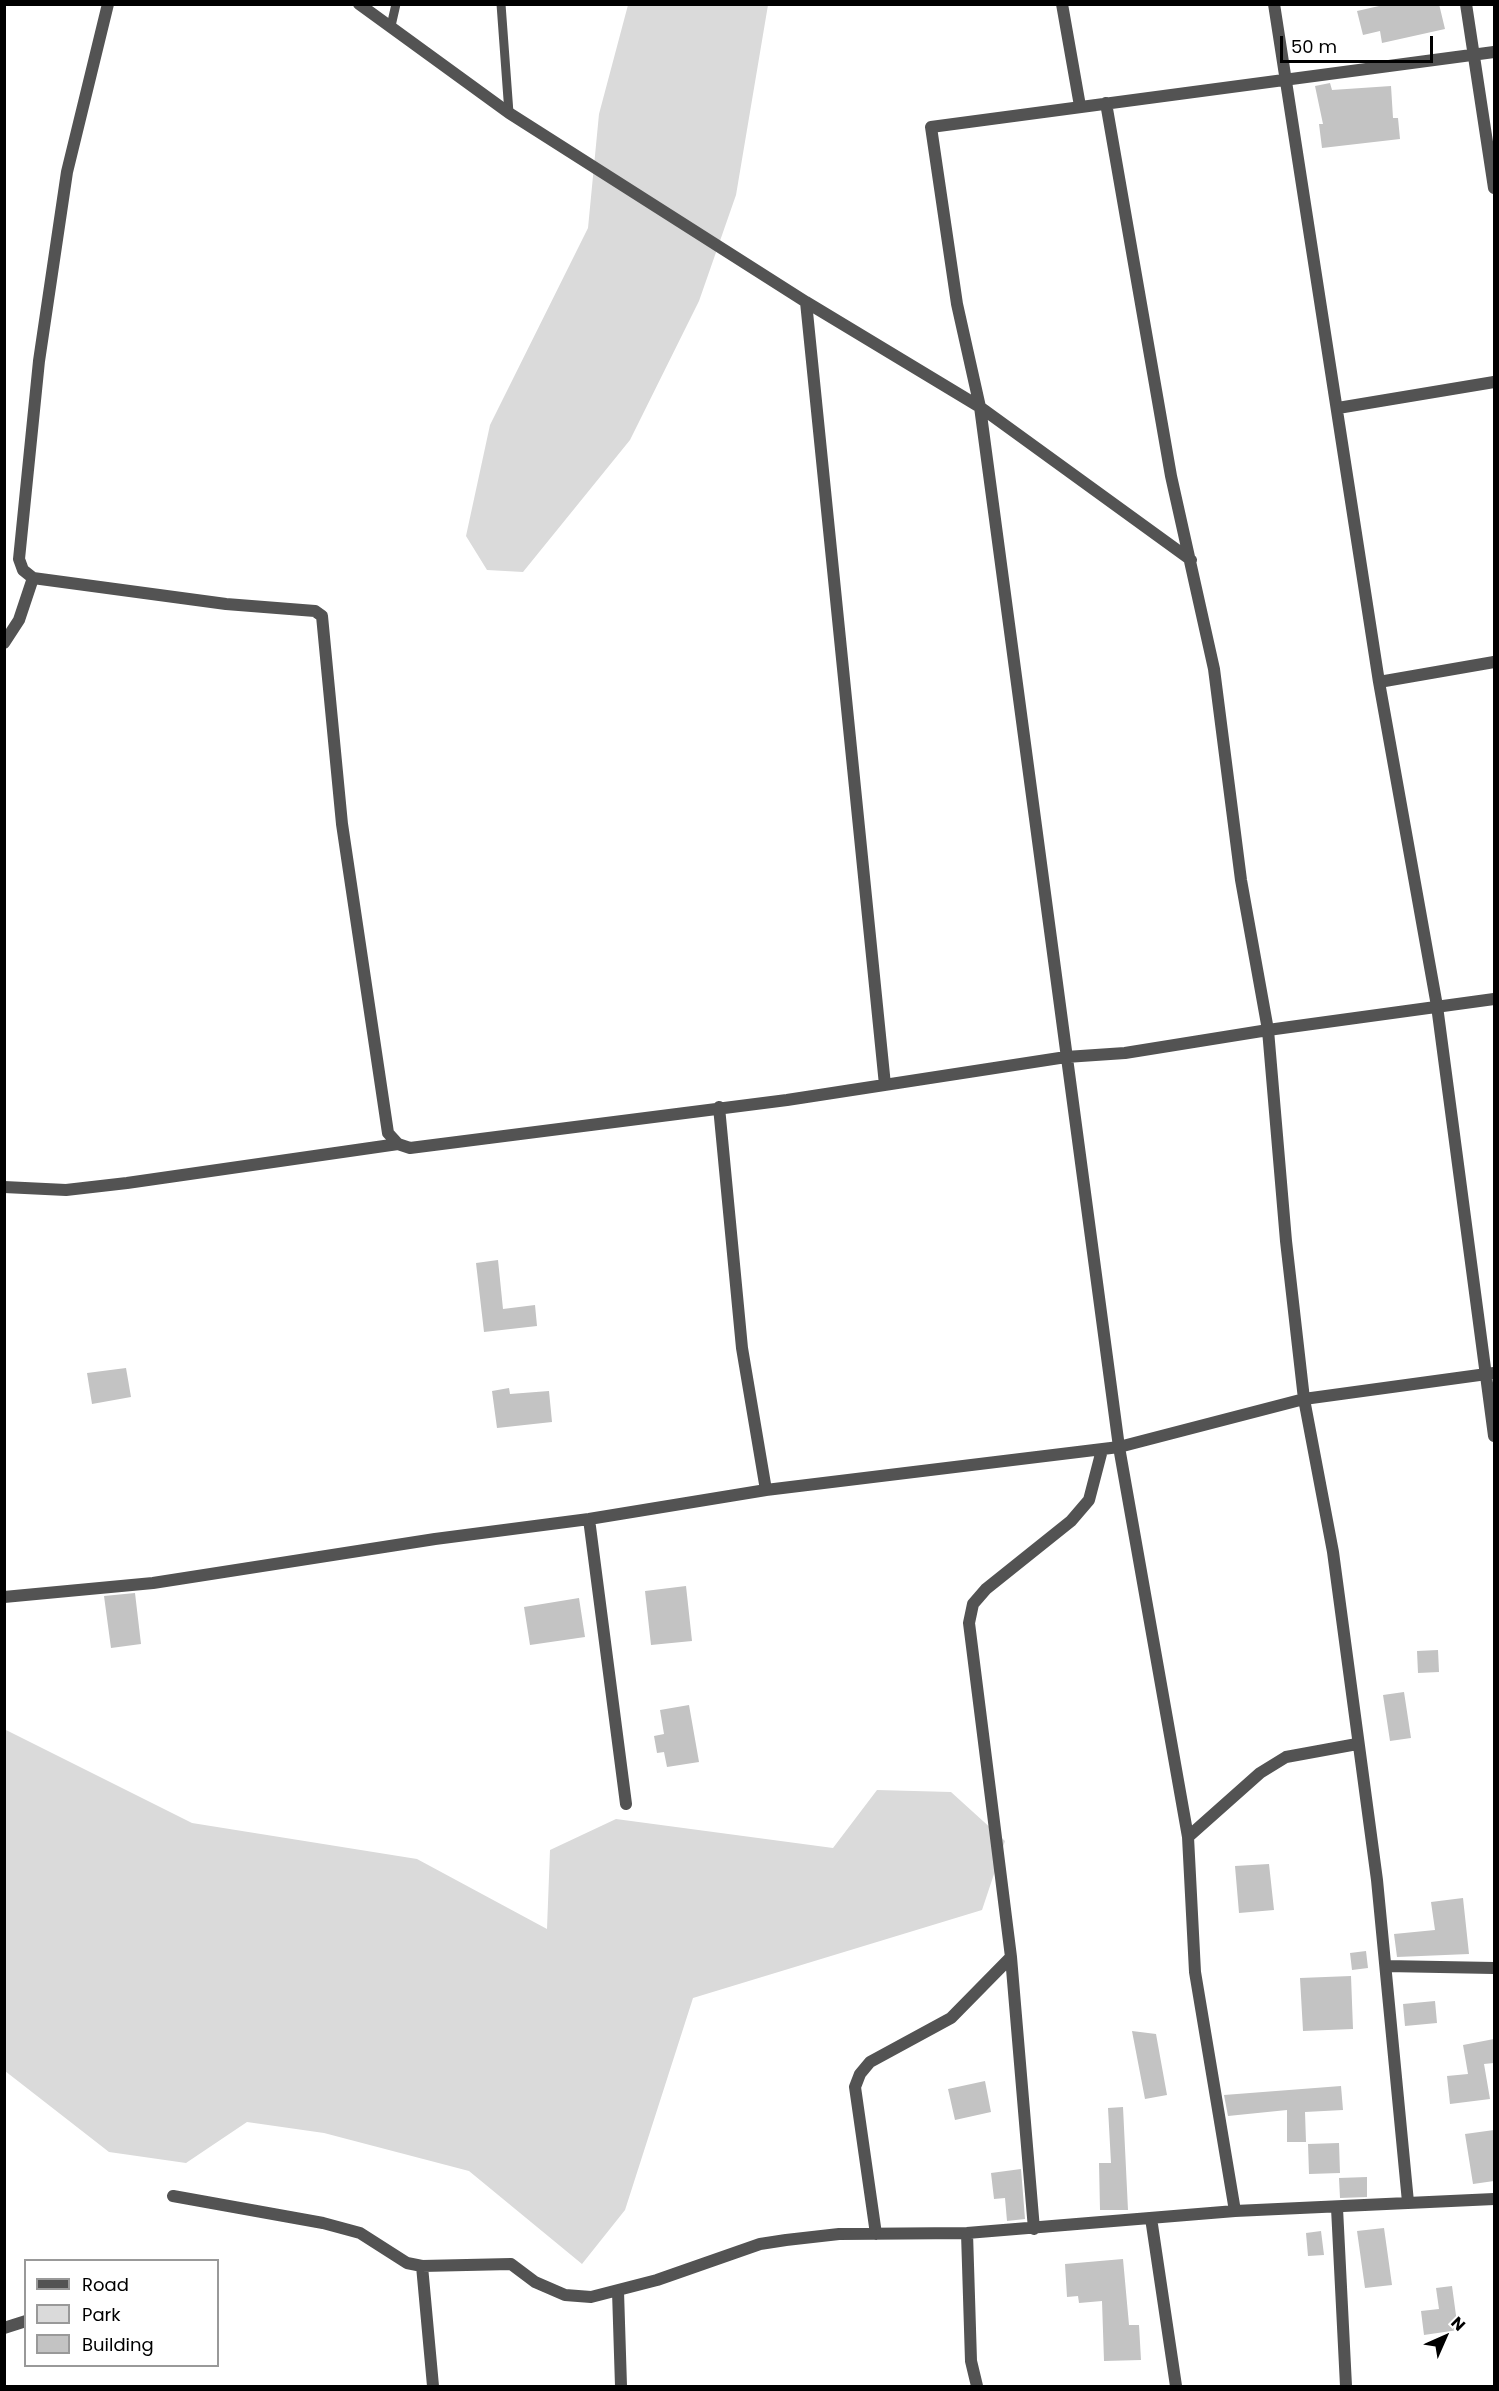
<!DOCTYPE html>
<style>
body{margin:0}
#map{position:relative;width:1499px;height:2391px;overflow:hidden;background:#fff;font-family:Poppins,sans-serif}
canvas{display:block}
.frame{position:absolute;inset:0;border:6px solid #000;pointer-events:none}
.legend{position:absolute;left:24px;top:2259px;width:195px;height:108px;box-sizing:border-box;background:#fff;border:2px solid #999;margin:0;padding:8px 10px;list-style:none;font-size:18px;color:#000}
.legend li{display:flex;align-items:center;gap:12px;height:30px}
.legend b{width:30px;border:2px solid #999}
.north{position:absolute;left:1415px;top:2307px;width:60px;height:60px;-webkit-text-stroke:4px #fff;paint-order:stroke;rotate:45deg;font-size:16px;font-weight:700;line-height:24px;text-align:center;color:#000}
.north::after{content:'';display:block;margin:auto;width:21px;height:27px;background:#000;clip-path:polygon(50% 0,100% 100%,50% 72%,0 100%)}
.scale{position:absolute;left:1280px;top:36px;width:153px;height:27px;box-sizing:border-box;border:3px solid #000;border-top:0;padding-left:8px;font-size:18px;line-height:21px;white-space:nowrap;color:#000;-webkit-text-stroke:4px #fff;paint-order:stroke}
</style>
<div id="map">
<canvas width="1499" height="2391"></canvas>
<div class="frame"></div>
<ul class="legend">
<li><b style="height:8px;background:#535353"></b>Road</li>
<li><b style="height:16px;background:#dadada"></b>Park</li>
<li><b style="height:16px;background:#c3c3c3"></b>Building</li>
</ul>
<div class="north">N</div>
<div class="scale">50 m</div>
</div>
<script>
const ctx = document.querySelector('canvas').getContext('2d');
ctx.lineJoin = 'round';
function paint(path, color) {
  ctx.fillStyle = color;
  ctx.fill(path, 'evenodd');
}
function trace(path, color, width, dash) {
  ctx.strokeStyle = color;
  ctx.lineWidth = width;
  ctx.lineCap = dash ? 'butt' : 'round';
  ctx.setLineDash(dash || []);
  ctx.stroke(path);
}
paint(new Path2D(`
 M628,5H768L736,195L699,301L630,440L523,572L487,570L466,536L490,425L588,228L599,114Z
 M4,1729L192,1823L417,1859L547,1929L550,1850L616,1819L833,1848L877,1790L951,1792L1005,1841L982,1910L693,1998L625,2210L582,2264L469,2171L324,2133L247,2122L186,2163L109,2152L5,2071Z`), '#dadada');
paint(new Path2D(`
 M1388,4H1439L1445,29L1382,43L1380,31L1363,35L1357,11Z
 M1330,83L1332,90L1391,86L1393,118H1398L1400,139L1322,148L1319,124H1323L1315,86Z
 M498,1260L503,1309L535,1305L537,1326L484,1332L476,1263Z
 M126,1368L131,1397L92,1404L87,1373Z
 M509,1388L510,1394L549,1391L552,1422L497,1428L492,1391Z
 M686,1586L692,1641L651,1645L645,1591Z
 M135,1593L141,1644L111,1648L104,1596Z
 M579,1598L585,1637L530,1645L524,1607Z
 M1438,1650L1439,1672L1418,1673L1417,1651Z
 M1404,1692L1411,1738L1390,1741L1383,1695Z
 M689,1705L699,1762L667,1767L664,1752L657,1753L654,1736L664,1734L660,1710Z
 M1269,1864L1274,1910L1239,1913L1235,1866Z
 M1463,1898L1469,1954L1397,1957L1394,1934L1435,1930L1431,1902Z
 M1366,1951L1368,1968L1352,1970L1350,1953Z
 M1351,1976L1353,2029L1303,2031L1300,1978Z
 M1435,2001L1437,2023L1405,2026L1403,2004Z
 M1132,2031L1156,2034L1167,2095L1145,2099Z
 M1494,2039V2063L1484,2064L1490,2099L1450,2104L1447,2076L1468,2074L1463,2045Z
 M985,2081L991,2112L955,2120L948,2089Z
 M1341,2086L1343,2110L1305,2112L1306,2142H1287V2110L1228,2116L1224,2095Z
 M1123,2107L1128,2210H1100L1099,2163H1111L1108,2108Z
 M1494,2130V2181L1473,2184L1465,2134Z
 M1339,2143L1340,2173L1309,2174L1308,2144Z
 M1021,2169L1025,2219L1007,2221L1005,2198L994,2199L991,2173Z
 M1367,2177V2197L1340,2198L1339,2178Z
 M1384,2228L1392,2285L1365,2288L1357,2231Z
 M1321,2231L1324,2255L1308,2256L1306,2233Z
 M1123,2259L1129,2325H1139L1141,2360L1104,2361L1102,2301L1079,2303L1078,2296L1067,2297L1065,2264Z
 M1452,2286L1458,2330L1424,2335L1421,2311L1439,2309L1436,2288Z`), '#c3c3c3');
trace(new Path2D(`
 M501,4L509,113
 M391,26L396,4`), '#535353', 9);
trace(new Path2D(`
 M108,4L67,172L39,361L19,559L23,570L33,578L226,604L315,611L322,616L342,824L388,1133L398,1144L410,1148L787,1100L1066,1057L1125,1053L1268,1030L1494,999
 M359,4L509,113L806,302L980,407L1191,560
 M1062,4L1080,106
 M1274,4L1379,682L1437,1006L1494,1436
 M1466,4L1494,188
 M1106,103L1171,476L1214,669L1241,880L1268,1030L1286,1241L1304,1399L1333,1552L1377,1880L1408,2202
 M806,302L885,1085
 M1338,408L1494,382
 M4,643L19,620L33,578
 M1379,682L1494,662
 M719,1107L742,1348L766,1490
 M4,1187L66,1190L127,1183L398,1144
 M589,1519L626,1804
 M4,1597L153,1583L435,1539L589,1519L766,1490L1119,1447L980,407L957,304L931,127L1494,52
 M1188,1837L1260,1773L1286,1757L1357,1744
 M1386,1966L1494,1968
 M173,2196L323,2223L360,2233L407,2263L422,2266L511,2264L535,2282L565,2295L591,2297L657,2280L760,2244L786,2240L839,2234L967,2233L1235,2211L1494,2199
 M1337,2208L1346,2386
 M1235,2211L1195,1972L1188,1837L1119,1447L1304,1399L1494,1373
 M1151,2218L1176,2386
 M1034,2229L1011,1957L969,1623L973,1604L986,1589L1071,1521L1089,1500L1102,1450
 M967,2233L971,2361L977,2386
 M876,2234L855,2087L860,2074L870,2062L951,2018L1011,1957
 M422,2266L433,2386
 M618,2291L621,2386
 M4,2328L26,2321`), '#535353', 12);
</script>
